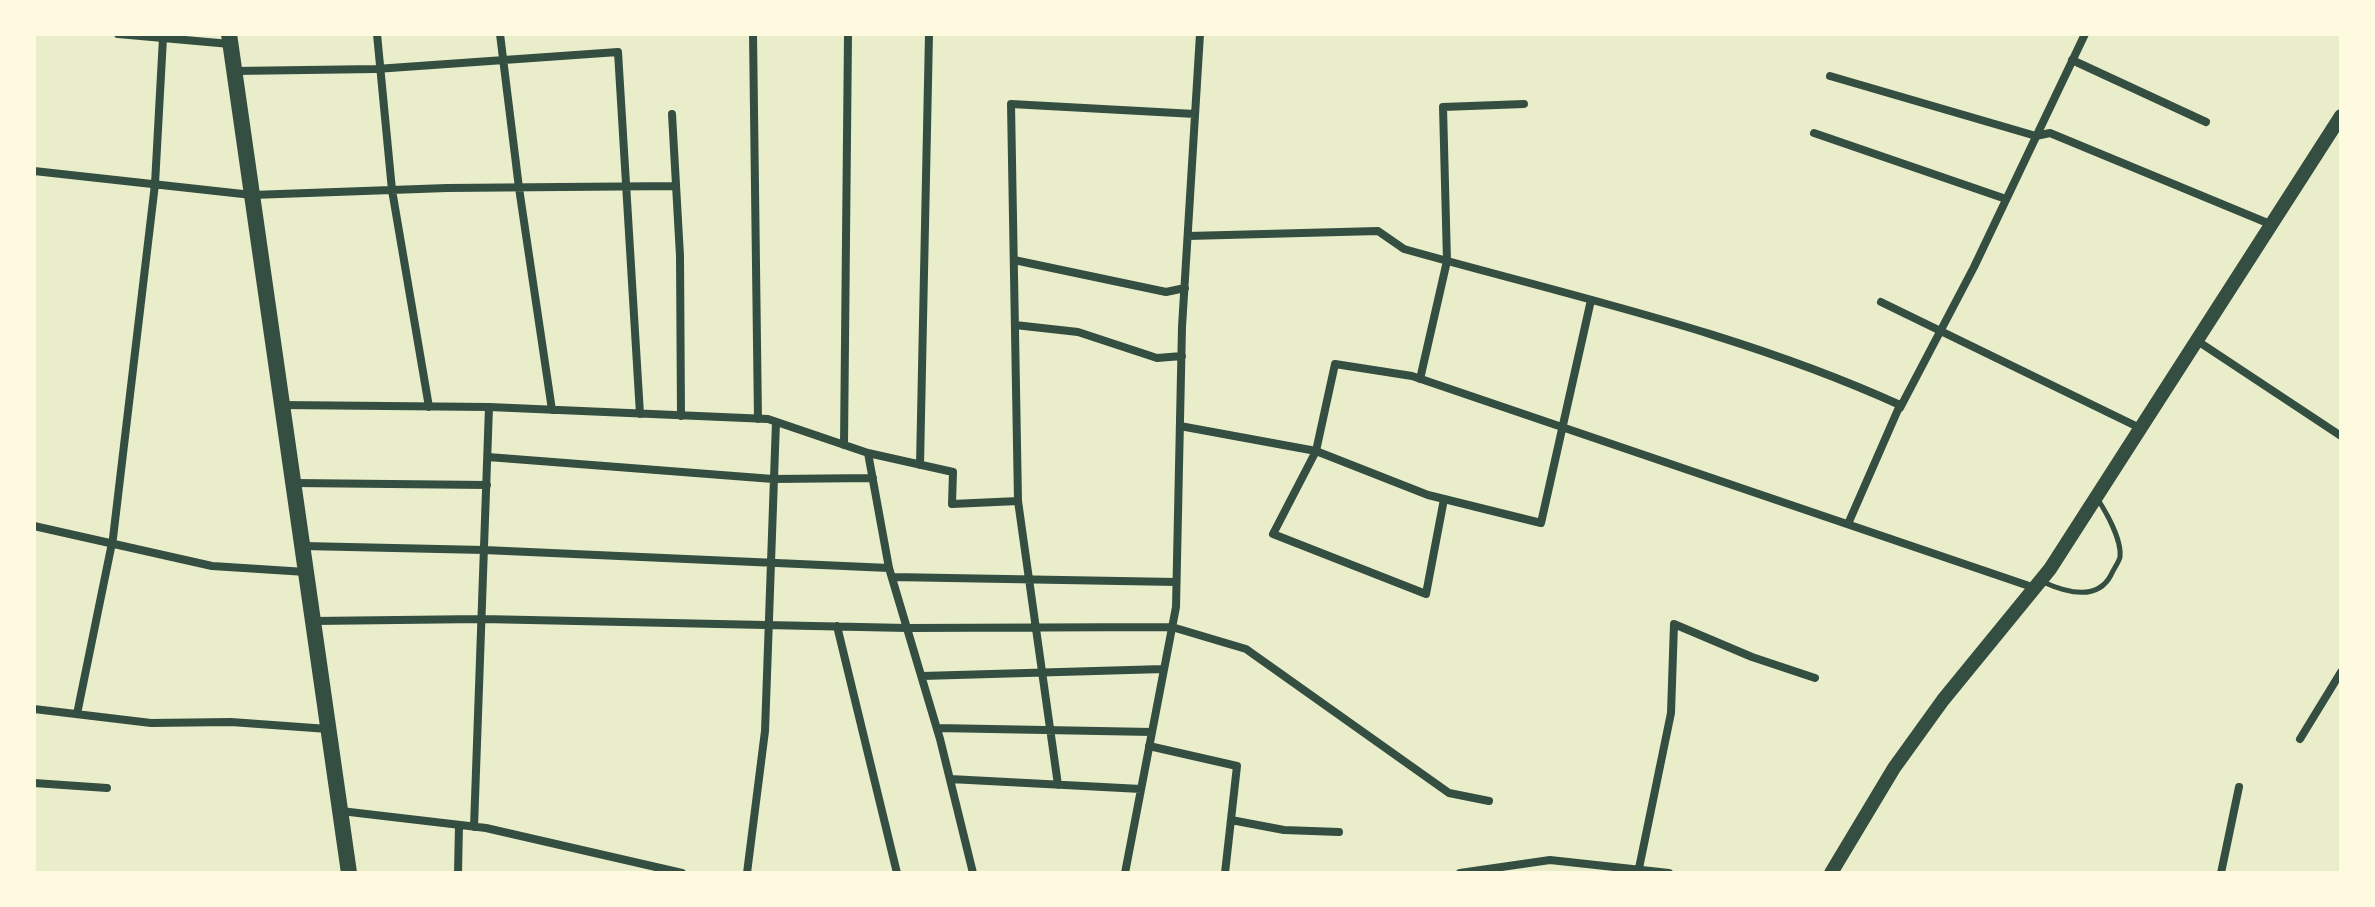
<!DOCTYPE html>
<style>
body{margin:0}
#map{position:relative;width:2375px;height:907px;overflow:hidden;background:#e9edc9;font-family:"Source Sans 3",sans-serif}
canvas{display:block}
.frame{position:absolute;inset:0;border:36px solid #fefae0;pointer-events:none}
</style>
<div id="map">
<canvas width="2375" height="907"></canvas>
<div class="frame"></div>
</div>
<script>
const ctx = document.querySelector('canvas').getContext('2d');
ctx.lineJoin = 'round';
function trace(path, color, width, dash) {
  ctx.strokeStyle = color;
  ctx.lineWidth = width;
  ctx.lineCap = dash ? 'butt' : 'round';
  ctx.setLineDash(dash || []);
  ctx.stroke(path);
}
trace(new Path2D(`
 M2043,582C2065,592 2097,602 2111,575C2113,570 2119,562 2120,557C2122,540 2106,512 2097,498`), '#344e41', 5);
trace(new Path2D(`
 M118,34L230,44
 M377,34L392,190L429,407
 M500,34L519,188L552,410
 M753,34L758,419
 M2072,60L2206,122
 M234,71L376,69L618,52L640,414
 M1830,76L2036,136L2050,133L2270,224
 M672,114L680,256L681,416
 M1814,133L2006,199
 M34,171L252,195L447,188L676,186
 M1188,236L1378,231L1404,249C1571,296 1742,333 1900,405L1848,524
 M1014,260L1166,292L1185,288
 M1881,302L2140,428
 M1015,325L1078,332L1157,358L1182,356
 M2196,340L2341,436
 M1420,379L1447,261L1443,107L1524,104
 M282,405L489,407L768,419L868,453L889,568L940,739L973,873
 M1900,408L1974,267L2085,34
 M1180,426L1316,451L1335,364L1412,376L2035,588
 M844,445L848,34
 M868,453L953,472L952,504L1018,501
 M488,457L773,479L873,478
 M920,465L929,34
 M294,483L487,485
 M1444,499L1426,594L1273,534L1316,451L1428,495L1541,523L1591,300
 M34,526L212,566L306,572
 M303,546L484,550L889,568
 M892,577L1176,582
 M313,621L482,619L907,628L1172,627L1246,649L1449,793L1489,801
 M837,626L897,873
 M922,676L1164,669
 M34,709L151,723L231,722L328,729
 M77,714L113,538L155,184L163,38
 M937,728L1152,732
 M2300,739L2341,672
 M1149,746L1237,766L1225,873
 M950,779L1141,789
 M34,783L107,788
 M1058,785L1018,501L1011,104L1195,114
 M341,811L486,828L682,873
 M1231,820L1284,830L1339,832
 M474,827L489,407
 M458,873L459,825
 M747,873L765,731L776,422
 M1125,873L1176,607L1182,327L1200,34
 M1460,873L1550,860L1669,873
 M1638,873L1671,713L1674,624L1752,657L1815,678
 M2221,873L2239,787`), '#344e41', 8);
trace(new Path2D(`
 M1831,873L1894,768L1943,700L2050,569L2341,116`), '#344e41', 14);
trace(new Path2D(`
 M229,34L349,873`), '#344e41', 16);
</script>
